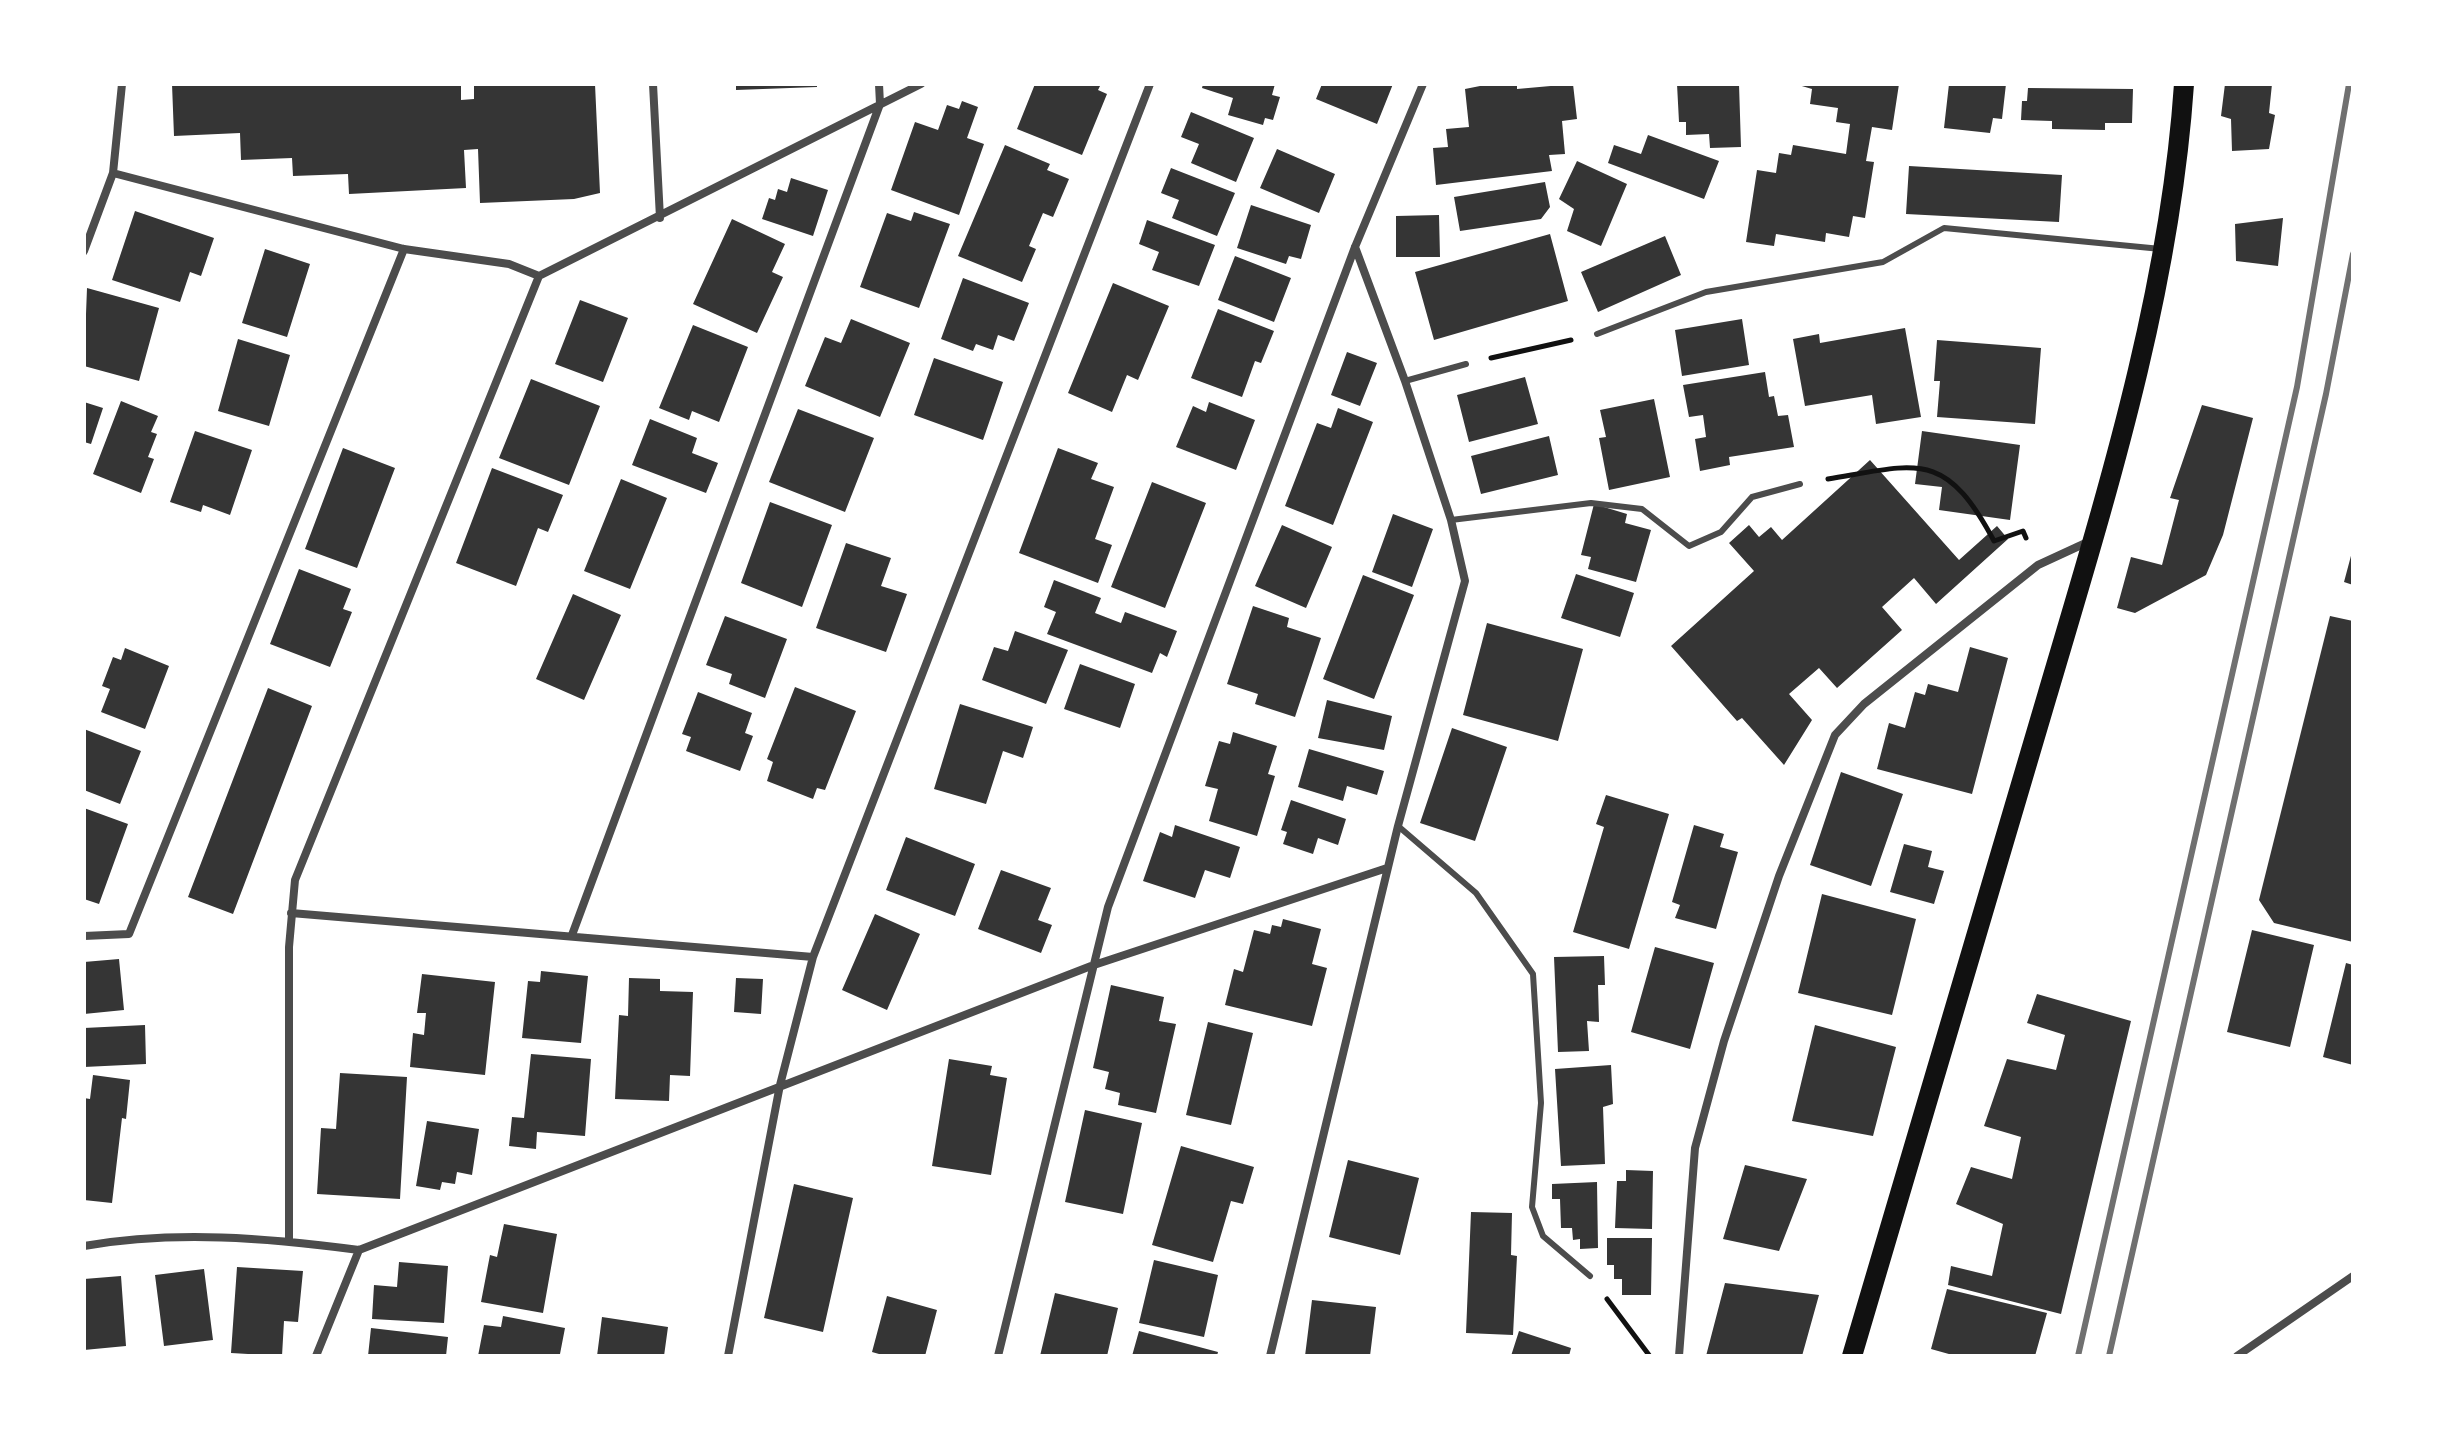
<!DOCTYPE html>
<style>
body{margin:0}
#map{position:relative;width:2437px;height:1440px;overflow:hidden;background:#fff;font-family:"Noto Sans",sans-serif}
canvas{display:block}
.frame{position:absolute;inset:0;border:86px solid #fff;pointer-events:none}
</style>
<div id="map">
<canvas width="2437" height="1440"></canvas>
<div class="frame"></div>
</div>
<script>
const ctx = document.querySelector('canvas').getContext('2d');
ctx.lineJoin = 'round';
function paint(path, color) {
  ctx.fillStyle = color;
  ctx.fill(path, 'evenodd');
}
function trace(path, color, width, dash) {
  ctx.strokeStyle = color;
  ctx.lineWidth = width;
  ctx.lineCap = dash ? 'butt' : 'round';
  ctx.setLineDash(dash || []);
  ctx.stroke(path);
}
paint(new Path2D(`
 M172,84H461V100L474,99V84H595L600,193L574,199L480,203L478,149L464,150L466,188L349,194L348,174L293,176L292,158L241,160L240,133L174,136Z
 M736,84H817V87L736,90Z
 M1035,84H1101L1098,90L1107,94L1082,155L1017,129Z
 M1203,84H1275L1272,95L1280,97L1273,120L1265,118L1263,125L1228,115L1233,98L1202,88Z
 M1322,84H1393L1377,124L1316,99Z
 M1490,84H1517V89L1573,84L1577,119L1562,121L1565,154L1549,155L1552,171L1436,185L1433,148L1448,147L1446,129L1469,127L1465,89Z
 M1677,84H1739L1741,147L1710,148L1709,134L1686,135V122H1679Z
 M1795,84H1899L1892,130L1872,127L1866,161L1874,162L1865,218L1853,216L1849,237L1826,233L1825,242L1776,234L1774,246L1746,242L1757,170L1776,173L1779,153L1791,155L1793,145L1846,154L1850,124L1836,122L1838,108L1810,104L1812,89Z
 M1949,84H2006L2002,119L1993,118L1990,133L1944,128Z
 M2225,84H2272L2269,113L2275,115L2269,149L2232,151L2231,119L2221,116Z
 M2028,88L2133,89L2132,123H2105V130L2052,129V121L2021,120L2022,101H2027Z
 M962,101L978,107L967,138L984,144L959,215L891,190L915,122L938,130L947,105L959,109Z
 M1191,112L1254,138L1236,182L1191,163L1199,144L1181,137Z
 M1648,135L1719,161L1704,199L1608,163L1614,145L1641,154Z
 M1005,145L1050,164L1047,170L1069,179L1053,217L1043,213L1029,246L1036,249L1022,282L958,256Z
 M1277,149L1335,174L1319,213L1260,188Z
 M1577,161L1627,184L1601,246L1567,231L1574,209L1559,199Z
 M1909,166L2062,175L2059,222L1906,214Z
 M1171,168L1235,193L1217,236L1172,218L1179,200L1161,193Z
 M791,178L828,190L813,236L762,219L769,198L775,200L778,189L787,192Z
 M1545,182L1550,207L1541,219L1460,231L1454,197Z
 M1251,205L1311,225L1301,259L1289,256L1286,264L1237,248Z
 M135,211L214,238L201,276L190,272L180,302L112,280Z
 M914,212L950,224L919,308L860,287L887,213L911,221Z
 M1439,215L1440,257H1396V216Z
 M2283,218L2278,266L2236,261L2235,224Z
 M732,219L785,244L772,272L783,277L757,333L693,304Z
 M1147,220L1215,245L1199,286L1152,270L1159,252L1139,244Z
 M1550,234L1568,301L1434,340L1415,272Z
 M1665,236L1681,275L1598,312L1581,272Z
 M265,249L310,264L287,337L242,323Z
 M1235,256L1291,278L1274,322L1218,300Z
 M963,278L1029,303L1014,341L998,335L993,350L976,344L973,351L941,339Z
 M1113,283L1169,306L1138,380L1127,375L1112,412L1068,393Z
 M87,288L159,308L139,381L84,366Z
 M580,300L628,318L603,382L555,364Z
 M1218,309L1274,331L1261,363L1255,361L1242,397L1191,378Z
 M851,319L910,343L880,417L805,386L825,337L841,343Z
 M1742,319L1749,365L1682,376L1675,330Z
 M693,325L748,347L719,422L692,411L689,420L659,408Z
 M1905,328L1921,417L1876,424L1872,395L1805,406L1793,339L1819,334L1820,343Z
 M238,339L290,355L269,426L218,411Z
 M1937,340L2041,348L2035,424L1937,417L1940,381H1934Z
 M1347,352L1377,363L1360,406L1331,395Z
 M934,358L1003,382L983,440L914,415Z
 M1765,372L1769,397L1774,396L1778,416L1788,415L1794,447L1729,457L1730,465L1700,471L1695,439L1706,437L1703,415L1689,417L1683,385Z
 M1525,377L1538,424L1469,442L1457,395Z
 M531,379L600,406L569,485L499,458Z
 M1654,399L1670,477L1609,490L1599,438L1606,437L1600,410Z
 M121,401L158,416L151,432L157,434L148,457L154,459L141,493L93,474Z
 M84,402L103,408L91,444L84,442Z
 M1209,402L1255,420L1236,470L1176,447L1193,406L1206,412Z
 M2202,405L2253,418L2223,535L2206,575L2135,613L2117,608L2131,557L2162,565L2179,500L2170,498Z
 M1338,408L1373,422L1333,525L1285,506L1317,423L1331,428Z
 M798,409L874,438L845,512L769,482Z
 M650,419L697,438L692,453L718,463L706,493L632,465Z
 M195,431L252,450L230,515L203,505L201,512L170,502Z
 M1922,431L2020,445L2010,520L1939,510L1942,487L1915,484Z
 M1549,436L1558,475L1481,494L1471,456Z
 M343,448L395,468L357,568L305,549Z
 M1058,448L1098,463L1091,479L1114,487L1095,539L1112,545L1098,583L1019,553Z
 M1870,460L1959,560L1997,526L2008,539L1936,604L1914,578L1882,607L1902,630L1837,688L1819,668L1789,694L1812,720L1784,765L1742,718L1737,721L1671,646L1754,571L1729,543L1749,525L1759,537L1771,527L1782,540Z
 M492,468L563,495L548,532L538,528L516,586L456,563Z
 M621,479L667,498L630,589L584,571Z
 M1152,482L1206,503L1165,608L1111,587Z
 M770,502L832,525L802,607L741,583Z
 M1594,504L1627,514L1625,523L1651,530L1636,582L1588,569L1591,557L1581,555Z
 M1393,514L1433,529L1412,587L1372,572Z
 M1282,525L1332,547L1306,608L1255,586Z
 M846,543L891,558L881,586L907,594L886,652L816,628Z
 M2352,552H2353V585L2344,582Z
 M299,569L351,589L343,609L352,612L330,667L270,644Z
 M1576,574L1634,593L1620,637L1561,618Z
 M1363,575L1414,595L1374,699L1323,679Z
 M1054,580L1101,598L1095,613L1121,623L1125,612L1177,631L1167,657L1160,653L1152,673L1047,634L1056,612L1044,607Z
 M573,594L621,615L584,700L536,679Z
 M1253,606L1289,618L1287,627L1321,638L1295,717L1255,704L1258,694L1227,684Z
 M725,616L787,639L765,698L729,684L732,674L706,665Z
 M2330,616L2353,621V942L2274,923L2259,900Z
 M1487,623L1583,649L1558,741L1463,715Z
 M1015,631L1068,650L1046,704L982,680L994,647L1008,651Z
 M1970,647L2008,658L1972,794L1877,769L1889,723L1905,728L1915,692L1925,695L1928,684L1958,692Z
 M125,648L169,666L145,729L101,712L110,689L102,686L113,657L121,660Z
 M1080,664L1135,684L1120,728L1064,709Z
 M795,687L856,711L825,790L817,788L813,799L767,781L773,762L767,759Z
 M268,688L312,706L233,914L188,897Z
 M698,692L752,713L745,733L753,736L740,771L686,751L691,737L682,734Z
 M1327,700L1392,716L1384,750L1318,738Z
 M960,704L1033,727L1023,758L1003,751L986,804L934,789Z
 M1452,728L1507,747L1475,841L1420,823Z
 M84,729L141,751L120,804L84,790Z
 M1233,732L1277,746L1268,774L1275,776L1257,836L1209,821L1218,789L1205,786L1219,741L1230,744Z
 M1309,749L1384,771L1377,795L1347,786L1343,801L1298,787Z
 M1841,772L1903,794L1871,886L1810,865Z
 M1606,795L1669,814L1629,949L1573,932L1604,827L1596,824Z
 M1291,800L1346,819L1338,845L1318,838L1313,854L1283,844L1287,832L1281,830Z
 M84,808L128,824L99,904L84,899Z
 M1175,825L1240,847L1230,878L1205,870L1195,898L1143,881L1160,832L1172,837Z
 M1694,825L1724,834L1720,847L1738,852L1716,929L1675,918L1680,905L1672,902Z
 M906,837L975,864L955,916L886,890Z
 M1904,844L1932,851L1928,867L1944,871L1934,904L1890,892Z
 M1001,870L1051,888L1038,920L1052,925L1041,953L978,929Z
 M1822,894L1916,919L1892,1015L1798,993Z
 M875,914L920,934L887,1010L842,990Z
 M1283,919L1321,929L1312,964L1327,968L1312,1026L1225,1005L1234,969L1243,972L1254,930L1270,934L1272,925L1281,927Z
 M2252,930L2314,945L2290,1047L2227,1032Z
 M1655,947L1714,963L1690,1049L1631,1032Z
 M1604,956L1605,985H1598L1599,1022L1587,1021L1589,1051L1558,1052L1554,957Z
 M119,959L124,1010L84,1014V962Z
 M2346,963L2353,965V1065L2323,1057Z
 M541,971L588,976L581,1043L522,1038L528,981L540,982Z
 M422,974L495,982L485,1075L410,1067L413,1033L424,1035L426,1013H417Z
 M629,978L660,979V991L693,992L690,1076L670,1075L669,1101L615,1099L619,1015L628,1016Z
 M736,978L763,979L761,1014L734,1012Z
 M1111,985L1164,997L1159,1021L1176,1024L1156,1113L1118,1105L1120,1093L1105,1089L1109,1072L1093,1068Z
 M2037,994L2131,1021L2061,1314L1948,1285L1951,1266L1992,1276L2003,1224L1956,1204L1971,1167L2012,1179L2021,1137L1984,1126L2007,1059L2056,1070L2065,1035L2027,1023Z
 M1208,1022L1253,1033L1231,1125L1186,1115Z
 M145,1025L146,1064L84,1067V1028Z
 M1815,1025L1896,1047L1873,1136L1792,1121Z
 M531,1054L591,1059L585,1136L537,1132L536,1149L509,1146L512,1117L524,1118Z
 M949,1059L992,1066L990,1075L1007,1078L991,1175L932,1166Z
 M1611,1065L1613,1104L1603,1107L1605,1164L1561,1166L1555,1069Z
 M340,1073L407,1077L400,1199L317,1194L321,1128L336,1129Z
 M93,1075L130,1080L126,1119L122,1118L112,1203L84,1200V1098L90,1099Z
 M1085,1110L1142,1123L1123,1214L1065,1202Z
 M427,1121L479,1129L472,1175L457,1172L455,1184L442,1182L440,1190L416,1186Z
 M1181,1146L1254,1167L1243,1204L1231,1201L1213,1262L1152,1245Z
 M1348,1160L1419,1178L1400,1255L1329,1237Z
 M1745,1165L1807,1179L1779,1251L1723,1239Z
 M1626,1170L1653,1171L1652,1229L1615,1228L1617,1181H1626Z
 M1597,1182L1598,1248L1580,1249V1239L1573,1240L1572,1228H1561L1560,1199H1552V1184Z
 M794,1184L853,1198L823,1332L764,1318Z
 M1471,1212L1512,1213L1511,1255L1517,1256L1513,1335L1466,1333Z
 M504,1224L557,1234L543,1313L481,1302L490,1255L497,1257Z
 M1607,1238H1652L1651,1295H1622V1279H1614V1265H1607Z
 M1154,1260L1218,1275L1204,1337L1139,1323Z
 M399,1262L448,1266L444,1323L372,1319L374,1285L397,1287Z
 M237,1267L303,1271L298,1322L284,1321L282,1356L231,1353Z
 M204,1269L213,1340L164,1346L155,1275Z
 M121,1276L126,1346L84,1350V1279Z
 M1725,1283L1819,1295L1802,1356H1706Z
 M1947,1289L2047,1313L2035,1356H1956L1931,1349Z
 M1055,1293L1118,1308L1107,1356H1040Z
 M887,1296L937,1310L925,1356H886L872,1352Z
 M1312,1300L1376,1307L1370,1356H1305Z
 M503,1316L565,1328L560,1354L478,1356L484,1325L501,1327Z
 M602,1317L668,1327L664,1356H597Z
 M371,1328L448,1337L446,1356H368Z
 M1139,1331L1218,1352L1217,1356H1132Z
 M1519,1331L1571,1348L1569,1356H1511Z`), '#353535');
trace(new Path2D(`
 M1491,358L1571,340
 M1828,479C1918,464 1945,449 1994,541L2023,531L2026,538
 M1607,1299L1649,1355`), '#111', 5);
trace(new Path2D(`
 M1597,334L1706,292L1883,262L1944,228L2161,249
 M1405,381L1466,364
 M1451,520L1591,503L1642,509L1689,546L1721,532L1752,497L1800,484
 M1398,826L1476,893L1533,974L1541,1103L1532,1207L1543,1236L1590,1276`), '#4c4c4c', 6);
trace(new Path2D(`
 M653,84L660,218
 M113,173L404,249L509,264L539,276
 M84,251L113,173L122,84
 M291,913L813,957
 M572,935L880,104L879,84
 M84,936L129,934L404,249
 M289,1241V947L295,880L539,276L921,84
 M84,1246C175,1230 268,1238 359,1250L1091,966L1387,868
 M316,1356L359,1250
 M728,1356L780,1085L813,957L1150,84
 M998,1356L1108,907L1355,247L1423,84
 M1270,1356L1398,826L1465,581L1451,520L1405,381L1355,247
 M1679,1356L1695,1148L1724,1041L1779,876L1835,735L1864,704L2038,565L2090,541
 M2237,1356L2353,1276`), '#4c4c4c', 8);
trace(new Path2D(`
 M1852,1356C1917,1136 1982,916 2047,696C2106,496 2170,293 2184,84`), '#111', 20);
trace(new Path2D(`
 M2078,1356L2297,387L2349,84
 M2109,1356L2326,394L2353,254`), '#707070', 6);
</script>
